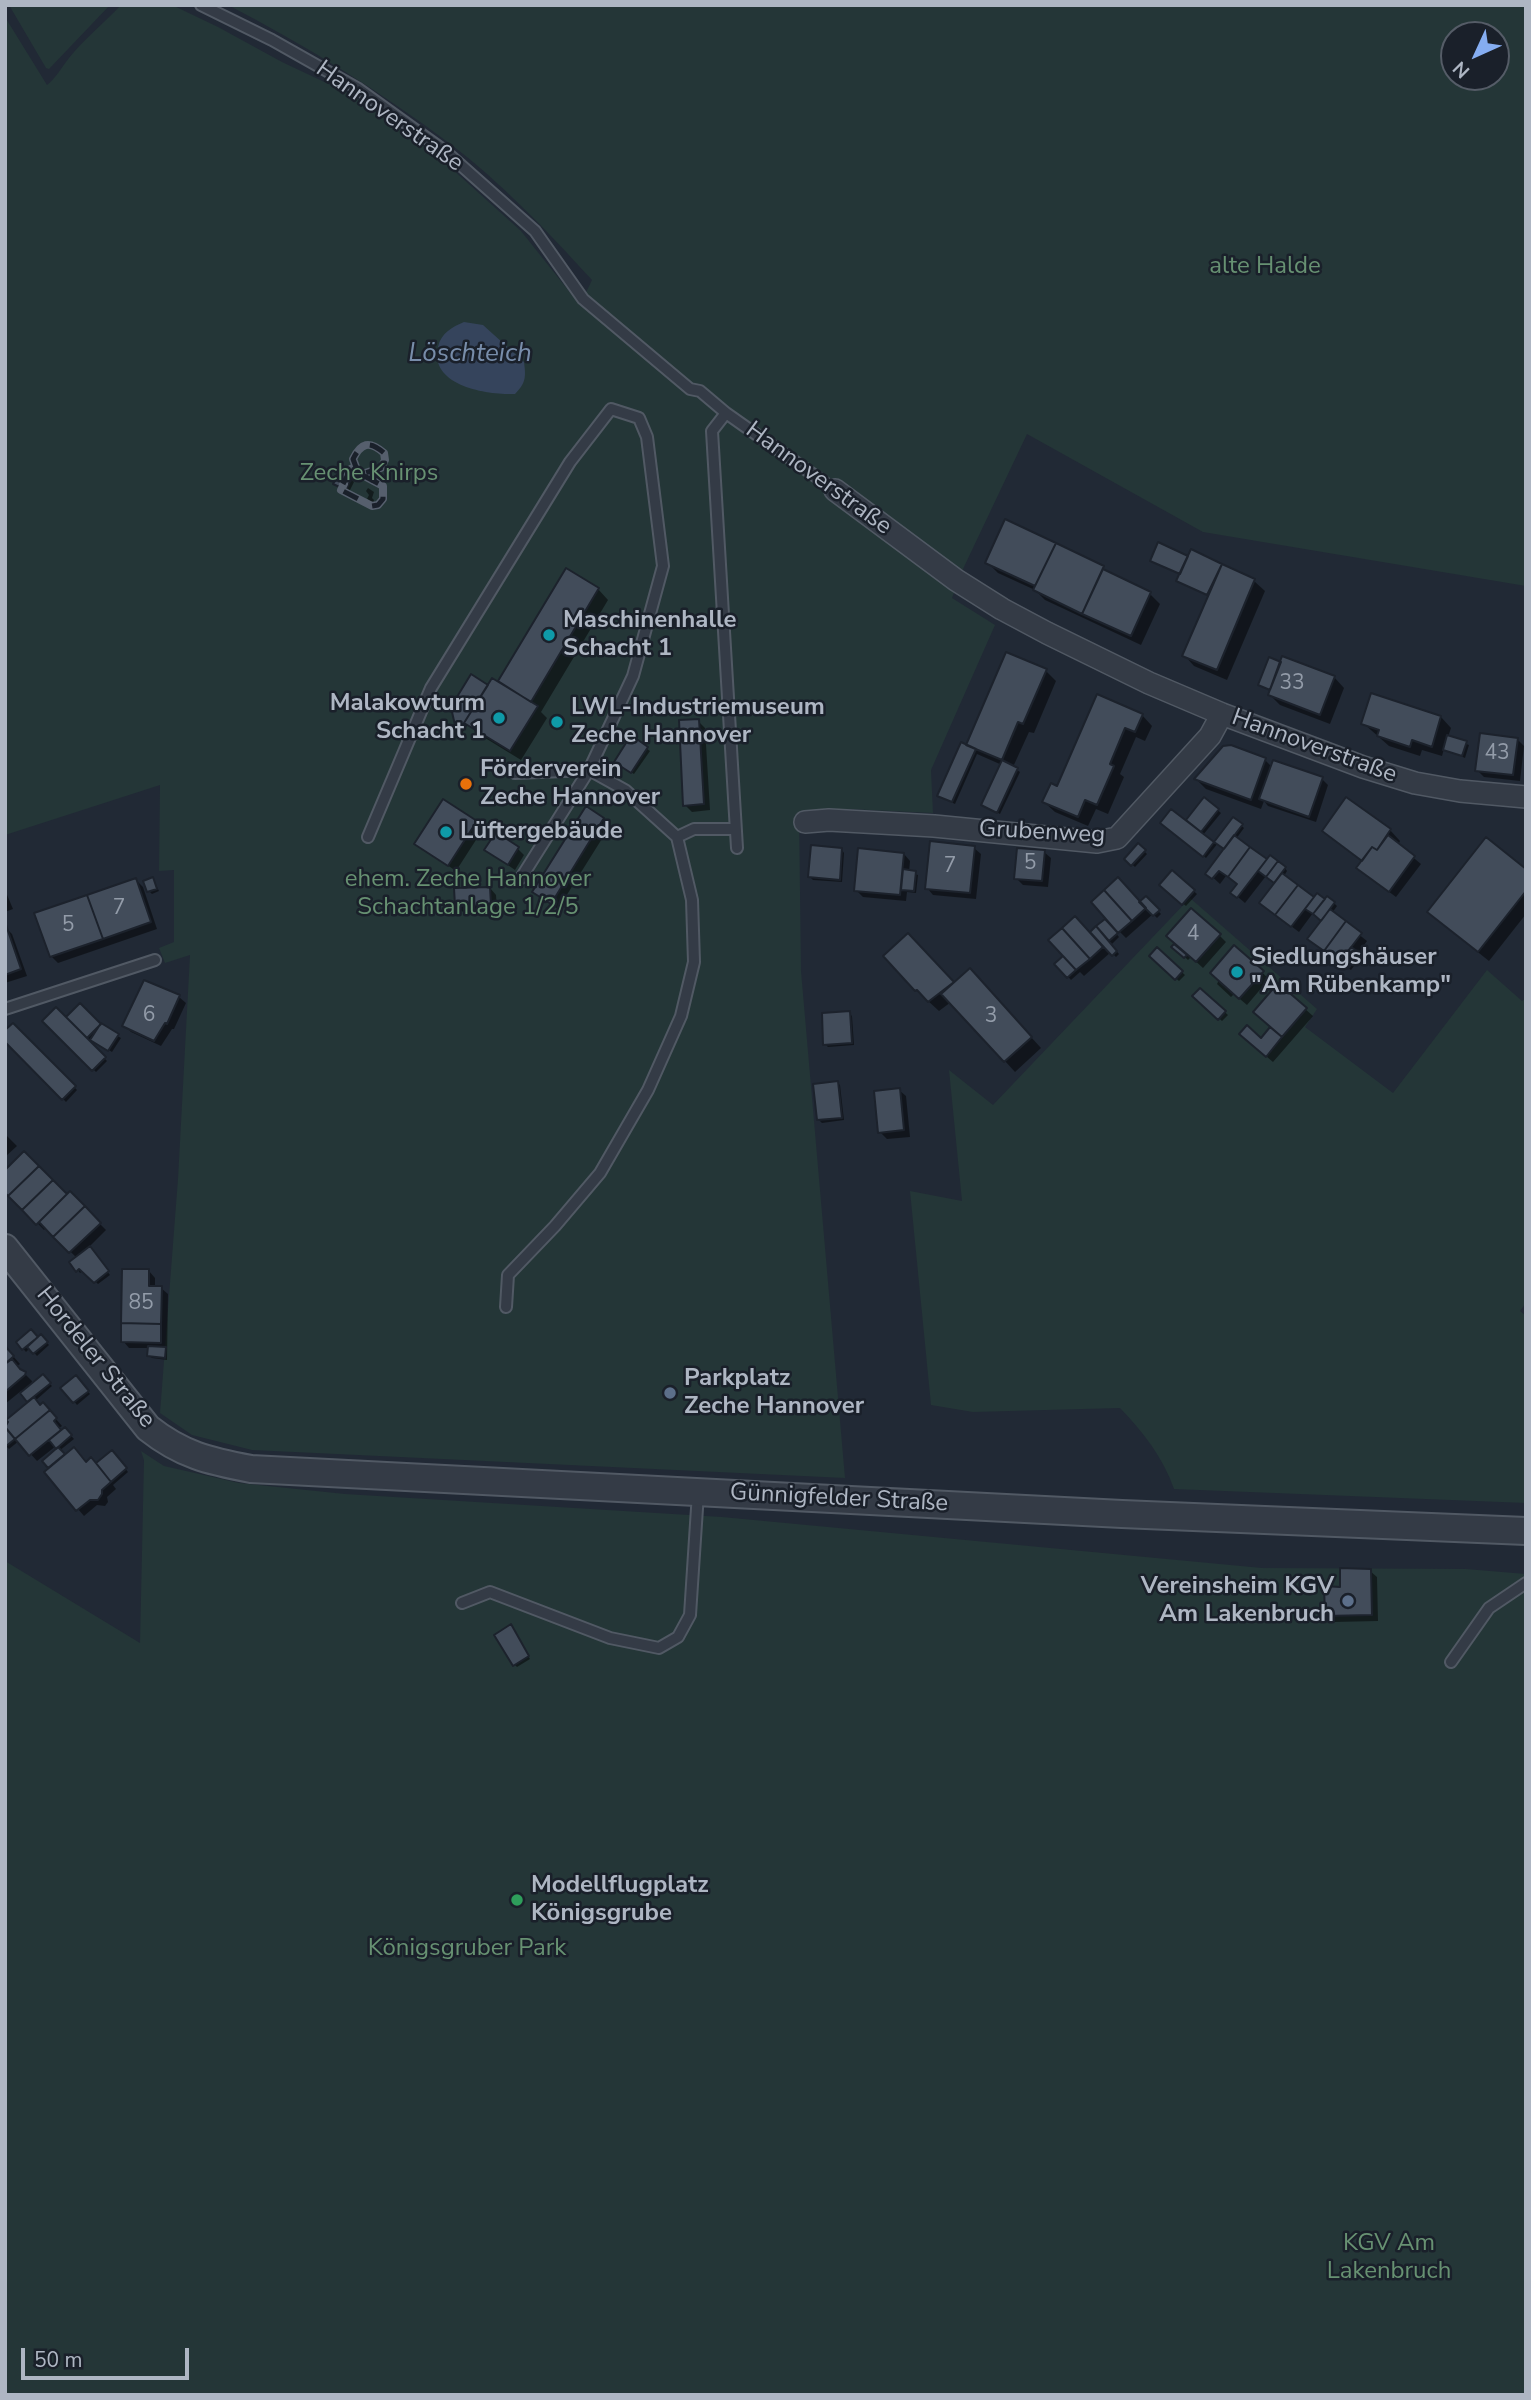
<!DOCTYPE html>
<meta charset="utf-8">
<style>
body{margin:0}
#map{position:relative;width:1531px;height:2400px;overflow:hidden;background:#212935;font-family:"Nunito Sans",sans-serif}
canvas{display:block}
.frame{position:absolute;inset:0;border:7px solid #aeb6c3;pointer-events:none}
.north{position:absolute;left:1440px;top:21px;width:70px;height:70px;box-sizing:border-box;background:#1a202a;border:2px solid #555c67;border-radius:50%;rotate:225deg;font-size:19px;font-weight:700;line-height:28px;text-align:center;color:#aeb6c3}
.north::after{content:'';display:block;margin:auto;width:24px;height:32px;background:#85adf1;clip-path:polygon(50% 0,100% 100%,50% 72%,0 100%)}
.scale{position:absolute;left:21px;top:2348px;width:168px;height:32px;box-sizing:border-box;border:4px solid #aeb6c3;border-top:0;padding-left:9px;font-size:21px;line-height:24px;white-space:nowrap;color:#aeb6c3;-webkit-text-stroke:5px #1a202a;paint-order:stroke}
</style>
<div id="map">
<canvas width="1531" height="2400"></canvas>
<div class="frame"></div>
<div class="north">N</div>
<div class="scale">50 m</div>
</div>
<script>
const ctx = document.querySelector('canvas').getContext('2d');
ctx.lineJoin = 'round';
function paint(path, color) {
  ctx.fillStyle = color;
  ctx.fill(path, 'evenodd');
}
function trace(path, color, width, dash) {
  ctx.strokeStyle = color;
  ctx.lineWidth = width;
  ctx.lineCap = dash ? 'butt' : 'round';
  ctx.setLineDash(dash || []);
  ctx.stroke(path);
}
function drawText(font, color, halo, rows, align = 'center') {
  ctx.font = font + ' "Nunito Sans",sans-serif';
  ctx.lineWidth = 5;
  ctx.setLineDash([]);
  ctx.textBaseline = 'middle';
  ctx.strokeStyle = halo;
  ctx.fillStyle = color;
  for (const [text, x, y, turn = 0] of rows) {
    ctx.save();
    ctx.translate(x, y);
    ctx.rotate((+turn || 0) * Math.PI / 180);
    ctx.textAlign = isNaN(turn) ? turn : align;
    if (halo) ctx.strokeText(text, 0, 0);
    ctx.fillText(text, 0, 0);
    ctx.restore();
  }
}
paint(new Path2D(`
 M9,5H110L49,69L46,68Z
 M121,5H172L218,27L282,62L354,96L441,159L521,231L580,305L592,280C548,232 501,182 449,143C380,91 305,45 228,5H1526V586L1203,532L1027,434L963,569L952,598L995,625L931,770L933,813L848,809L799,812L801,971L845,1478L252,1450L192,1435L160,1413L178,1179L190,955L165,963L159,948L174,942V870L159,871L160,785L5,835V17L47,85C57,77 61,68 69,58C84,39 104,23 121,5ZM1454,35H1496V77H1454Z
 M1190,898L1317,1009L1305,1027L1393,1093L1487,970L1522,1001L1526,998V1303L1520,1311L1526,1316V1503L1174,1489C1163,1457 1143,1432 1120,1408L973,1412L931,1405L910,1191L962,1201L949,1070L993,1105Z
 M141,1451L164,1466L239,1483L345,1494L722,1517L1262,1568L1466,1569L1526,1574V2395H5V1561L140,1643L144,1460Z`), '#243637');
paint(new Path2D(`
 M464,322L483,325L524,362C526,377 526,383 515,394C487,395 429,386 438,347C441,333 452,327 464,322Z`), '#35445c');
paint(new Path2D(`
 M351,479L354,482L349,492L335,484Z
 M368,488L374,492L372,498L374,500L373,503L367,499L369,495L366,491Z
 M1192,552L1254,581L1265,591L1227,680L1194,666L1184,655L1210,596L1181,583V575L1152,560L1189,558Z
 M988,563L1103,568L1110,575L1150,594L1160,604L1141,645L1045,600L1035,590L998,573Z
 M566,570L598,589L608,600L541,712L547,718L521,760L477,733L468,724L461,735L454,712L499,684Z
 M1046,671L1056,681L1034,733L1029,732L1013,767L1020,772L1000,814L983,805L1002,765L977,754L955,804L942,798L939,795L967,747Z
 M1334,677L1344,688L1330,724L1280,705L1270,695L1271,691L1260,685Z
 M1098,696L1142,715L1152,726L1145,741L1136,737L1120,774L1124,777L1108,814L1096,809L1088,826L1055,812L1044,802L1058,788Z
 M1441,717L1451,728L1448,737L1469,745L1465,758L1444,749L1442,756L1422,750L1420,756L1389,746L1363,723Z
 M698,721L705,728L710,810L692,812L685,805Z
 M632,738L650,751L634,774L619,765Z
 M1517,739L1524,746L1520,781L1484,777L1477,770Z
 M1265,760L1272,767L1322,779L1328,785L1316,822L1268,806L1264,801L1261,809L1206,789L1196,779Z
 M1204,799L1221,813L1203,835L1215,844L1234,819L1244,828L1236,839L1267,862L1285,868L1287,871L1284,876L1314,900L1334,903L1337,906L1332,913L1367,941L1358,954L1361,957L1351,970L1347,968L1323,921L1313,913L1299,932L1268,909L1276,883L1266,876L1245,903L1232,892L1238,885L1226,876L1220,884L1208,873L1226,849L1218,843L1206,858L1165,826L1186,822Z
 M603,819L610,826L558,909L541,898L534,892Z
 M476,822L483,829L456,871L416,844Z
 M1390,830L1400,841L1398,845L1421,864L1396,897L1365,874L1363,862L1324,831Z
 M1138,845L1147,854L1135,867L1126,859Z
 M517,848L524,855L515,870L486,850Z
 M974,848L981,854L976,899L933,895L927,888Z
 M842,850L844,853L842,882L813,880L810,877Z
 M1044,852L1051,858L1048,887L1023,885L1016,878Z
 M904,854L910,861L909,872L918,875L916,893L907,892L906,901L863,897L856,890Z
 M1526,871V914L1489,961L1440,922Z
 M1172,872L1197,894L1186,906L1161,885Z
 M153,879L159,891L152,894L149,891Z
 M136,880L143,887L157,929L58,963L51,956Z
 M490,888L496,895L497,911L463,912L456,905Z
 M5,890L13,909L5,912Z
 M1146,898L1161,914L1157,918L1153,914L1126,938L1117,929L1114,931L1119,937L1111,945L1119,954L1116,957L1111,952L1084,976L1080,972L1071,980L1057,964L1105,921L1111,927Z
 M5,927L12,934L27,976L5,983Z
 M1219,935L1226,942L1203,968L1191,957L1188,960L1174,947L1176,944Z
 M919,945L954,984L980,981L1041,1048L1015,1072L951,1002L939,1011L916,990Z
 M1235,947L1269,979L1247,1005L1234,994L1231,997L1217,984Z
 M1157,950L1185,975L1179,981L1151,956Z
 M1278,985L1313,1016L1273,1062L1248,1041L1262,1040L1272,1027Z
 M1200,990L1228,1015L1222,1021L1194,996Z
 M179,997L186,1003L174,1029H172L161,1046L131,1032L125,1026Z
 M80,1005L100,1026L121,1038L112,1052L91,1039L88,1042L107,1061L96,1072L45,1021L66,1019Z
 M849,1013L852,1016L854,1045L828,1047L825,1044Z
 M13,1025L77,1090L66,1102L5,1040Z
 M838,1083L840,1085L844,1120L822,1123L819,1120Z
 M899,1090L906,1096L910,1137L887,1139L880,1132Z
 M5,1134L17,1146L5,1157Z
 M5,1190L67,1197L70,1194L106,1230L89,1247L110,1275L98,1284L91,1277L89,1279L83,1271L80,1273L78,1270L77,1258L46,1228L44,1230Z
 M149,1271L155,1278V1288H161L168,1294L167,1360L152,1358L149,1356L150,1348H129L123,1341Z
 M31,1332L38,1339L41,1336L49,1345L37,1356L30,1348L26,1352L18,1343Z
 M5,1347L20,1364L17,1366L32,1381L31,1387L43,1377L52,1386L35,1401L49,1411L62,1426L59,1428L62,1431L65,1429L74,1439L59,1451L65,1457L96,1465L112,1452L128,1472L113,1485L116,1489L107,1497L108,1502L105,1506L97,1505L84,1516L46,1472L51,1469L44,1461L59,1449L56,1446L37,1461L19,1441L9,1449L5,1445V1419L7,1422L30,1403L21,1391L5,1404Z
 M76,1377L90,1394L77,1405L63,1388Z
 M1370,1571L1377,1577L1378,1621L1334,1622L1327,1615L1342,1588Z
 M513,1629L530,1659L517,1667L515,1665Z`), '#0007');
const building = new Path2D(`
 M339,471L352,477L346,490L333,484Z
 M1005,519L1056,543L1035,586L985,563Z
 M1158,542L1188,556L1180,574L1150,561Z
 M1056,543L1104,566L1082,614L1033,590Z
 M1191,549L1222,564L1207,595L1176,581Z
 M1222,564L1255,579L1217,670L1182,656Z
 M566,568L599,588L531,702L498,681Z
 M1103,569L1151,592L1131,636L1082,614Z
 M1006,652L1047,669L1023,724L1018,722L1002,760L966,745Z
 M1282,656L1335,676L1320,715L1268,695Z
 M1269,657L1281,662L1270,690L1258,685Z
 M471,674L488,685L457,734L452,712L449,710Z
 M492,678L538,706L510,751L464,723Z
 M1371,693L1441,716L1432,747L1412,740L1410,747L1377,736L1379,730L1361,724Z
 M1097,694L1143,714L1135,732L1125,728L1110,764L1114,766L1097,805L1085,800L1078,817L1042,802L1051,783L1057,786Z
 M699,719L704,804L683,806L679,720Z
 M1480,733L1518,738L1513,775L1475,771Z
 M631,735L648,747L631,773L614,762Z
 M1447,735L1467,741L1462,756L1443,750Z
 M961,742L976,749L952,802L937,796Z
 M1231,745L1266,758L1251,800L1194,779L1223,746Z
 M1002,760L1018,768L997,813L981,805Z
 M1273,760L1323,777L1309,817L1259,799Z
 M1204,797L1219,809L1201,832L1186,820Z
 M1346,797L1391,829L1377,850L1372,847L1362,861L1322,831Z
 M443,799L477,821L448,866L414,844Z
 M586,806L604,818L551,904L532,892Z
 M1171,809L1214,842L1203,857L1160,823Z
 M1233,817L1243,824L1224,849L1214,842Z
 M496,832L519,847L508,865L484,850Z
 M1234,835L1250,847L1228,877L1219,871L1212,879L1205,874Z
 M1388,835L1415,856L1389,892L1356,868L1372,847L1377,850Z
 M1486,837L1526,869V891L1478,952L1427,912Z
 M930,841L975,846L970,893L925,889Z
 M1138,843L1146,850L1131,866L1124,859Z
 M811,845L842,848L840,880L808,877Z
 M1250,847L1267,859L1237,898L1230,893L1237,884L1228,877Z
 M858,848L904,853L900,895L854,891Z
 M1017,848L1045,850L1042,881L1014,879Z
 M1270,855L1278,861L1266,877L1258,871Z
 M1278,861L1286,867L1274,883L1266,877Z
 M903,869L916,871L914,891L901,890Z
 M1172,870L1195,890L1182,905L1159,885Z
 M1282,873L1298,885L1275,915L1259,903Z
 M153,877L157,889L147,892L143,881Z
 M1118,877L1146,908L1132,921L1104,890Z
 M136,878L151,922L103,939L87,895Z
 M1298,885L1314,897L1291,927L1275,915Z
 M490,887L491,905L455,906L454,888Z
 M1104,890L1132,921L1118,933L1091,902Z
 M1317,893L1325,899L1313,914L1305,909Z
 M87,895L103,939L50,957L34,913Z
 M1146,896L1160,910L1153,916L1139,902Z
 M1327,896L1335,902L1321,921L1313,914Z
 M1191,908L1221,934L1196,962L1166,936Z
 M1330,909L1346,921L1324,951L1307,939Z
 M1075,916L1103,947L1090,959L1062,928Z
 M1105,919L1118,933L1109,941L1096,926Z
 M1346,921L1362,933L1339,963L1324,951Z
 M6,925L21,969L5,975V926Z
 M1096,926L1117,951L1112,956L1090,932Z
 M1062,928L1090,959L1076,970L1048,940Z
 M908,933L954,982L928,1002L917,990L915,991L883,956Z
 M1174,944L1187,955L1184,958L1171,947Z
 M1234,945L1264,971L1239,999L1210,973Z
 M1157,947L1183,971L1175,980L1149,956Z
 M1351,947L1360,953L1348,969L1339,963Z
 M1063,956L1076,970L1067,978L1054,964Z
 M970,968L1032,1037L1004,1062L941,994Z
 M144,980L180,995L167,1024L165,1023L154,1041L122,1026Z
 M1278,983L1307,1008L1282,1037L1253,1012Z
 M1200,988L1226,1011L1218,1020L1192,996Z
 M80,1003L101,1024L87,1038L66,1017Z
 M56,1007L106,1057L92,1071L42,1021Z
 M850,1011L852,1043L823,1045L822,1013Z
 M13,1023L76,1086L62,1100L5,1042V1030Z
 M101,1023L119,1034L108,1051L90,1040Z
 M1247,1025L1261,1038L1270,1027L1282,1037L1266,1057L1239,1034Z
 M838,1081L842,1118L817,1120L813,1084Z
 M900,1088L904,1130L878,1133L874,1091Z
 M24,1151L39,1166L8,1196L5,1193V1170Z
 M39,1166L53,1180L22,1210L8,1196Z
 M53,1180L67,1194L36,1225L22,1210Z
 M70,1191L85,1206L53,1237L39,1222Z
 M85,1206L101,1223L69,1253L53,1237Z
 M90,1246L109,1271L94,1283L79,1269L76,1272L69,1262Z
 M122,1269H149V1286H162L161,1324L121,1323Z
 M121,1323L161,1324V1343L121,1342Z
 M31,1329L38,1337L22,1350L16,1342Z
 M41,1334L48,1342L33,1354L27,1347Z
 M5,1346L14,1356L5,1364Z
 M148,1346L166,1347L165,1358L147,1356Z
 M12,1359L20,1369L26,1372L25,1375L5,1392V1364Z
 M43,1374L51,1383L27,1402L20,1393Z
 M76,1375L89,1391L73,1403L60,1388Z
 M34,1397L40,1405L43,1402L50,1410L15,1439L5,1427L8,1422L6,1420Z
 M50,1410L57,1418L54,1421L61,1430L29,1456L15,1439Z
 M5,1427L15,1439L5,1447Z
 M65,1427L72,1435L56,1449L49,1440Z
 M58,1447L65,1454L48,1468L42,1461Z
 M74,1447L86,1462L91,1457L111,1482L102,1490V1494L98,1500H90L76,1511L44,1472Z
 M112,1450L127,1468L111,1482L96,1463Z
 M1340,1568L1371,1569L1372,1615L1325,1616L1324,1586L1340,1587Z
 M511,1624L529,1656L513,1666L494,1635Z`);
paint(building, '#424c5a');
trace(building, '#1c222c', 2);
const service = new Path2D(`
 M201,5L272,40L357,88L446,152L535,231L583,299L690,389L700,391L726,413L835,490
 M726,413L712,431L737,848
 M368,837L431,688L570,462L611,409L639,418L647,437L663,566L633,676L589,770L521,878
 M677,837L694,829H735
 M5,1009L155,960
 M506,1307L508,1275L555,1226L600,1173L648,1090L681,1016L694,962L692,900L677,837L625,790L589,770L515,773
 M462,1603L490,1592L610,1638L659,1648L678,1637L690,1615L698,1493
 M1451,1662L1489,1608L1526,1583`);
const minor = new Path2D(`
 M835,490L956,580L1002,609L1047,633L1149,683L1222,714L1363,767L1415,783L1460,791L1526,797
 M805,822L829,820L934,826L1097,842L1117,838L1210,736L1222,714`);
const tertiary = new Path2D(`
 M5,1248L148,1428C182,1455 209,1461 251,1469L1122,1514L1526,1531`);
trace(service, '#515964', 14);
trace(minor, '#515964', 24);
trace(tertiary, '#515964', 30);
trace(service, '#343b46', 10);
trace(minor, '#343b46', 21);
trace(tertiary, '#343b46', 26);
const rail = new Path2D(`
 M356,467L353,459C361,443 369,440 384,453L385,460L381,468L365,473
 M343,484L351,469L383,486V499L378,505L372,506L341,490L344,484`);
trace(rail, '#565f6d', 8);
trace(rail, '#1a202a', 5, [16]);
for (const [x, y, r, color] of [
 [549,635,7,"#0f9aa8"],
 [499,718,7,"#0f9aa8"],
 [557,722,7,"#0f9aa8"],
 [466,784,7,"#e8710a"],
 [446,832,7,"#0f9aa8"],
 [1237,972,7,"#0f9aa8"],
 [670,1393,7,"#5c6f8a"],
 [1348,1601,7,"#5c6f8a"],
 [517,1900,7,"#2e9e5b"]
]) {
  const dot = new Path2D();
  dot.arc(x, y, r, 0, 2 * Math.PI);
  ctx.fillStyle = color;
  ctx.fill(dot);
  trace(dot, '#1a202a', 2.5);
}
drawText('21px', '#939ca9', null, [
 ["33",1292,684],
 ["43",1497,754],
 ["5",1030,864],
 ["7",950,867],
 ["7",119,909],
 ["5",68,926],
 ["4",1193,935],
 ["6",149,1016],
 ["3",991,1017],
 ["85",141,1304]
]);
drawText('24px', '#aeb6c3', '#1a202a', [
 ["Hannoverstraße",389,117,35],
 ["Hannoverstraße",818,479,36],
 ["Hannoverstraße",1314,747,20],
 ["Grubenweg",1042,833,3],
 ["Hordeler Straße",95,1358,51],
 ["Günnigfelder Straße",839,1499,3]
]);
drawText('24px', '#679172', '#1a202a', [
 ["alte Halde",1265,267],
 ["Zeche Knirps",369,474],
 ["ehem. Zeche Hannover",468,880],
 ["Schachtanlage 1/2/5",468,908],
 ["Königsgruber Park",467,1949],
 ["KGV Am",1389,2244],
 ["Lakenbruch",1389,2272]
]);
drawText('bold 24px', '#aeb6c3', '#1a202a', [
 ["Maschinenhalle",563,621],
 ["Schacht 1",563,649],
 ["Malakowturm",485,704,"right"],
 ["Schacht 1",485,732,"right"],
 ["LWL-Industriemuseum",571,708],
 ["Zeche Hannover",571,736],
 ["Förderverein",480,770],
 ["Zeche Hannover",480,798],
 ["Lüftergebäude",460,832],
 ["Siedlungshäuser",1251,958],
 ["\"Am Rübenkamp\"",1251,986],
 ["Parkplatz",684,1379],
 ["Zeche Hannover",684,1407],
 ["Vereinsheim KGV",1334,1587,"right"],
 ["Am Lakenbruch",1334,1615,"right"],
 ["Modellflugplatz",531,1886],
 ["Königsgrube",531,1914]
], 'left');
drawText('italic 26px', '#788daa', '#1a202a', [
 ["Löschteich",470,355]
]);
</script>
